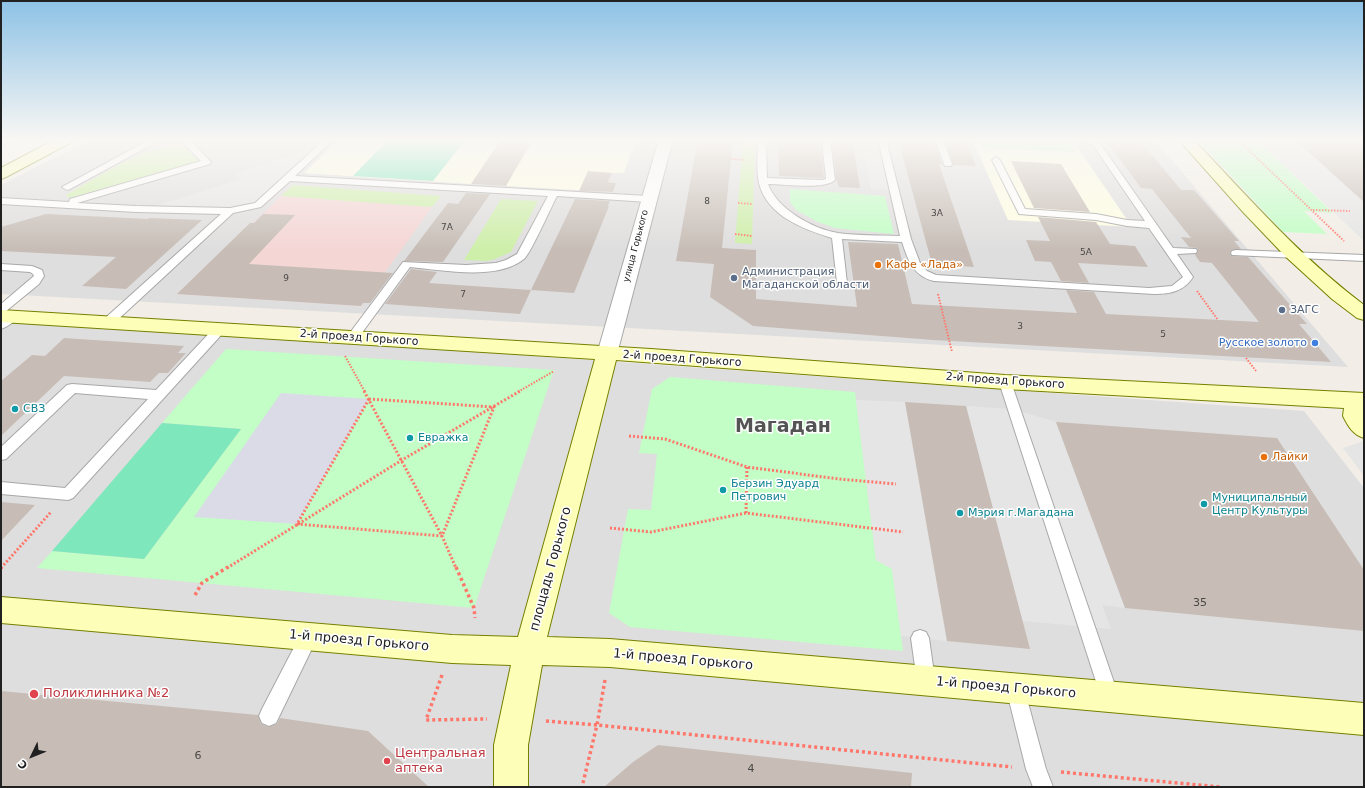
<!DOCTYPE html>
<meta charset="utf-8">
<style>
body{margin:0}
#map{position:relative;width:1365px;height:788px;overflow:hidden;background:#f2eee7;font-family:"DejaVu Sans",sans-serif}
canvas{display:block}
.frame{position:absolute;inset:0;border:2px solid #212121;pointer-events:none}
.north{position:absolute;left:12px;top:736px;width:40px;height:40px;-webkit-text-stroke:3px #fff;paint-order:stroke;rotate:227deg;font-size:11px;font-weight:700;line-height:16px;text-align:center;color:#212121}
.north::after{content:'';display:block;margin:auto;width:14px;height:18px;background:#212121;clip-path:polygon(50% 0,100% 100%,50% 72%,0 100%)}
</style>
<div id="map">
<canvas width="1365" height="788"></canvas>
<div class="frame"></div>
<div class="north">С</div>
</div>
<script>
const ctx = document.querySelector('canvas').getContext('2d');
ctx.lineJoin = 'round';
function paint(path, color) {
  ctx.fillStyle = color;
  ctx.fill(path, 'evenodd');
}
function trace(path, color, width, dash) {
  ctx.strokeStyle = color;
  ctx.lineWidth = width;
  ctx.lineCap = dash ? 'butt' : 'round';
  ctx.setLineDash(dash || []);
  ctx.stroke(path);
}
function drawText(font, color, halo, rows, align = 'center') {
  ctx.font = font + ' "DejaVu Sans",sans-serif';
  ctx.lineWidth = 3;
  ctx.setLineDash([]);
  ctx.textBaseline = 'middle';
  ctx.strokeStyle = halo;
  ctx.fillStyle = color;
  for (const [text, x, y, turn = 0] of rows) {
    ctx.save();
    ctx.translate(x, y);
    ctx.rotate((+turn || 0) * Math.PI / 180);
    ctx.textAlign = isNaN(turn) ? turn : align;
    if (halo) ctx.strokeText(text, 0, 0);
    ctx.fillText(text, 0, 0);
    ctx.restore();
  }
}
paint(new Path2D(`
 M91,139H1154L1348,367L1,294V185Z
 M1,318L1304,411L1364,488V787H1Z`), '#dfdede');
paint(new Path2D(`
 M281,196L432,207L361,306L177,294L210,262H214Z`), '#f4d6d5');
paint(new Path2D(`
 M340,139H636L624,173H612L608,182L616,183L613,192L471,184L304,173Z
 M972,139H1072L1132,227L1008,220Z`), '#fffee3');
paint(new Path2D(`
 M743,139H755L752,244L735,243Z
 M177,145H183L200,162L76,198L67,197L66,195C97,178 142,147 177,145Z
 M293,185L441,196L432,207L281,196Z
 M501,199L538,201L511,252L495,259L487,261L464,260Z`), '#ceefaa');
paint(new Path2D(`
 M977,139H1067L1075,152L982,148Z
 M1197,139H1256L1333,213L1304,211L1327,234L1283,232Z
 M790,189L885,196L894,234L835,228L818,222L796,210L790,202Z
 M226,349L554,370L474,608L37,568L52,551L144,559L241,429L162,423Z
 M670,377L855,392L876,560L892,569L903,651L630,627L609,613L628,509L651,510L657,454L639,453L652,389Z`), '#c2fec5');
paint(new Path2D(`
 M389,139H466L433,181L353,176Z
 M162,423L241,429L144,559L52,551Z`), '#7fe7bc');
paint(new Path2D(`
 M1256,139H1294L1361,199H1364V241Z
 M322,146L258,205L230,211L148,208L242,179L235,173Z
 M864,153L886,154L895,190L871,189Z
 M856,400L905,402L947,641L901,636L892,569L876,560Z
 M966,406L1013,409L1056,422L1125,608L1102,605L1111,629L1022,621Z
 M1364,441V476L1343,448Z`), '#e5e5e5');
paint(new Path2D(`
 M281,393L369,399L297,524L194,517Z`), '#dbdbe8');
paint(new Path2D(`
 M501,139H533L506,186L471,184Z
 M698,139H733L722,248L756,250V299L857,307L848,242L898,244L912,304L1077,313L1066,290L1094,292L1106,314L1259,322L1212,263L1200,262L1195,255L1198,252L1197,248L1189,247L1181,237L1191,238L1152,189L1141,188L1105,139H1139L1181,190H1194L1239,241H1234L1241,249L1232,250L1230,252L1231,256L1248,257L1307,324H1299L1331,362L933,340L753,326L710,297L714,264L676,261Z
 M778,139H821L824,178L779,176Z
 M832,139H852L860,188L839,187L836,178Z
 M898,139H934L942,164H939L974,267L932,264Z
 M945,139H965L976,166L953,165Z
 M1294,139H1357L1364,145V202Z
 M1011,161L1061,164L1090,212L1034,208Z
 M588,171L612,173L608,182L616,183L613,192L579,191Z
 M466,193L490,194L443,262L404,261L448,203L458,204Z
 M575,199L610,201L608,206H609L574,293L531,290Z
 M46,214L149,219L148,218L202,220L126,289L82,286L116,257L1,251V227Z
 M263,214L295,215L249,264L393,273L370,303H363L361,306L177,294L250,223H254Z
 M1038,217L1096,222L1110,244L1135,246L1148,267L1078,263L1089,283L1061,281L1051,262L1035,261L1026,240L1050,241Z
 M411,269L437,272L429,283L531,290L520,314L385,304Z
 M64,338L184,346L178,353H186L168,373H159L150,382L64,376L1,436V381L32,355L45,356Z
 M905,402L966,406L1030,649L947,641Z
 M1056,422L1277,438L1364,570V631L1125,608Z
 M1,502L35,505L1,541Z
 M1,691L258,715L261,724L268,727L277,724L280,718L368,731L429,787H1Z
 M658,745L912,773L911,787H604L633,762Z`), '#c7bdb6');
const lane = new Path2D(`
 M5,139H17L1,146V141Z
 M151,139H162L70,189L67,190L62,187Z
 M176,139H189L211,162L210,164L77,203L136,206L230,208L255,203L325,139H334L295,176L648,196L653,199L648,202L557,196C551,207 531,253 524,259C497,281 442,270 410,267L356,341H348L346,338L403,262L466,265L496,263L506,260L517,254L548,196L290,181L261,207L233,213L111,326H103L101,323L103,320L221,214L136,212L1,204V198L69,202L70,199L201,161L182,142Z
 M758,139H766L767,178L822,180L826,179L822,139H830L835,180C825,190 784,184 768,184C777,209 813,229 838,233C858,236 880,235 900,236L878,139H886L911,239L920,263L927,271L936,275L1149,288L1172,286L1183,277L1149,228L1127,226L1096,220L1019,214L992,160L996,157L1000,160L1025,209L1096,214L1127,220L1145,221L1089,139H1097L1173,248L1196,249L1197,251L1196,253L1177,254L1193,277C1184,291 1171,294 1154,294L934,281C913,276 908,260 902,242L842,239L847,283L846,285H838L837,283L832,238C803,229 767,216 759,183C756,170 758,153 758,139Z
 M935,139H943L952,164L951,166H945L944,164Z
 M1236,250L1364,255V261L1232,255L1231,253L1232,251Z
 M1,264L32,266L42,270L44,276L39,284L5,312L1,313V304L34,276L33,274L30,272L1,270Z
 M12,313L16,315L18,317C14,322 7,327 1,329V319Z
 M219,326L223,327L225,330L223,333L73,498L68,500L1,494V482L65,488L148,399L75,393L6,459L1,460V447L67,385L72,384L156,390L215,327Z
 M1005,378L1010,379L1011,382L1119,697L1117,703L1110,706L1103,703L1101,697L999,382L1000,379Z
 M309,628L315,630L318,636L276,723L269,726L262,723L259,716L262,709L303,630Z
 M920,630L926,632L929,638L935,681L933,687L926,690L919,687L917,681L911,638L914,632Z
 M1015,679L1022,682L1024,688L1046,769L1053,787H1033L1026,769L1006,688L1008,682Z`);
const street = new Path2D(`
 M659,139H673L617,354L614,359L607,361L600,359L597,354Z`);
const secondary = new Path2D(`
 M56,139H74L72,142L6,177L1,179V168Z
 M1178,139H1193C1248,197 1300,257 1364,305V320L1357,318L1332,299L1286,257L1243,212Z
 M1,310L651,349L1005,375L1364,393V438C1353,435 1348,426 1343,416L1344,408L1005,389L616,360L547,637L610,639L1364,703V735L610,667L542,665L528,745V787H494V745L511,665L452,663L1,623V597L452,635L518,637L595,359L1,322Z`);
trace(lane, '#a8a8a8', 2);
trace(street, '#a8a8a8', 2);
trace(secondary, '#758000', 2);
trace(new Path2D(`
 M1237,139L1344,241
 M731,159L744,160
 M738,203L753,204
 M1313,210L1350,211
 M735,234L752,236
 M1197,291L1218,320
 M938,294L952,352
 M345,356L365,392
 M1246,358L1256,371
 M518,392L554,371`), '#ff776b', 2, [1.5, 1.5]);
trace(new Path2D(`
 M364,391L442,536L456,568
 M369,399L494,407L442,536L297,524Z
 M629,436L665,439L747,467L839,479L896,484
 M746,513L747,467
 M610,528L651,532L746,513L903,532
 M1,568L51,512
 M227,568L402,460L520,391`), '#ff776b', 3, [2, 2]);
trace(new Path2D(`
 M456,567L474,608L475,618
 M1,568L2,567
 M195,595L202,583L228,567
 M442,675L426,720L487,719
 M605,680L597,725L1012,767
 M546,721L597,725L582,787
 M1061,772L1220,787`), '#ff776b', 3.5, [3, 3]);
paint(lane, '#fff');
paint(street, '#fff');
paint(secondary, '#fdffb8');
const sky = ctx.createLinearGradient(0, 0, 0, 250);
sky.addColorStop(0, '#8dc2e6');
sky.addColorStop(0.56, '#f9f7f4');
sky.addColorStop(1, '#f9f7f400');
ctx.fillStyle = sky;
ctx.fillRect(0, 0, 1365, 250);
for (const [x, y, r, color] of [
 [878,265,4,"#e8710a"],
 [734,278,4,"#5c6f8a"],
 [1282,310,4,"#5c6f8a"],
 [1315,343,4,"#3f7fe0"],
 [15,409,4,"#0f9aa8"],
 [410,438,4,"#0f9aa8"],
 [1264,457,4,"#e8710a"],
 [723,490,4,"#0f9aa8"],
 [1204,504,4,"#0f9aa8"],
 [960,513,4,"#0f9aa8"],
 [34,694,5,"#e0444e"],
 [387,761,4,"#e0444e"]
]) {
  const dot = new Path2D();
  dot.arc(x, y, r, 0, 2 * Math.PI);
  ctx.fillStyle = color;
  ctx.fill(dot);
  trace(dot, '#fff', 1.5);
}
drawText('9px', '#4a4846', null, [
 ["8",707,202],
 ["3А",937,214],
 ["7А",447,228],
 ["5А",1086,253],
 ["9",286,279],
 ["7",463,295],
 ["3",1020,327],
 ["5",1163,335]
]);
drawText('9px', '#212121', '#fff', [
 ["улица Горького",636,246,-75]
]);
drawText('11px', '#c56008', '#fff', [
 ["Кафе «Лада»",886,265],
 ["Лайки",1272,457]
], 'left');
drawText('11px', '#4e5e75', '#fff', [
 ["Администрация",742,272],
 ["Магаданской области",742,285],
 ["ЗАГС",1290,310]
], 'left');
drawText('11px', '#212121', '#fff', [
 ["2-й проезд Горького",359,338,4],
 ["2-й проезд Горького",682,359,4],
 ["2-й проезд Горького",1005,381,4]
]);
drawText('11px', '#366cbe', '#fff', [
 ["Русское золото",1307,343]
], 'right');
drawText('11px', '#0d838f', '#fff', [
 ["СВЗ",23,409],
 ["Евражка",418,438],
 ["Берзин Эдуард",731,484],
 ["Петрович",731,497],
 ["Муниципальный",1212,498],
 ["Центр Культуры",1212,511],
 ["Мэрия г.Магадана",968,513]
], 'left');
drawText('11px', '#4a4846', null, [
 ["35",1200,603],
 ["6",198,756],
 ["4",751,769]
]);
drawText('13px', '#212121', '#fff', [
 ["площадь Горького",551,569,-75],
 ["1-й проезд Горького",359,641,5],
 ["1-й проезд Горького",683,660,5],
 ["1-й проезд Горького",1006,688,5]
]);
drawText('13px', '#be3a42', '#fff', [
 ["Поликлинника №2",43,694],
 ["Центральная",395,754],
 ["аптека",395,769]
], 'left');
drawText('bold 19px', '#545454', '#fff', [
 ["Магадан",783,427]
]);
</script>
